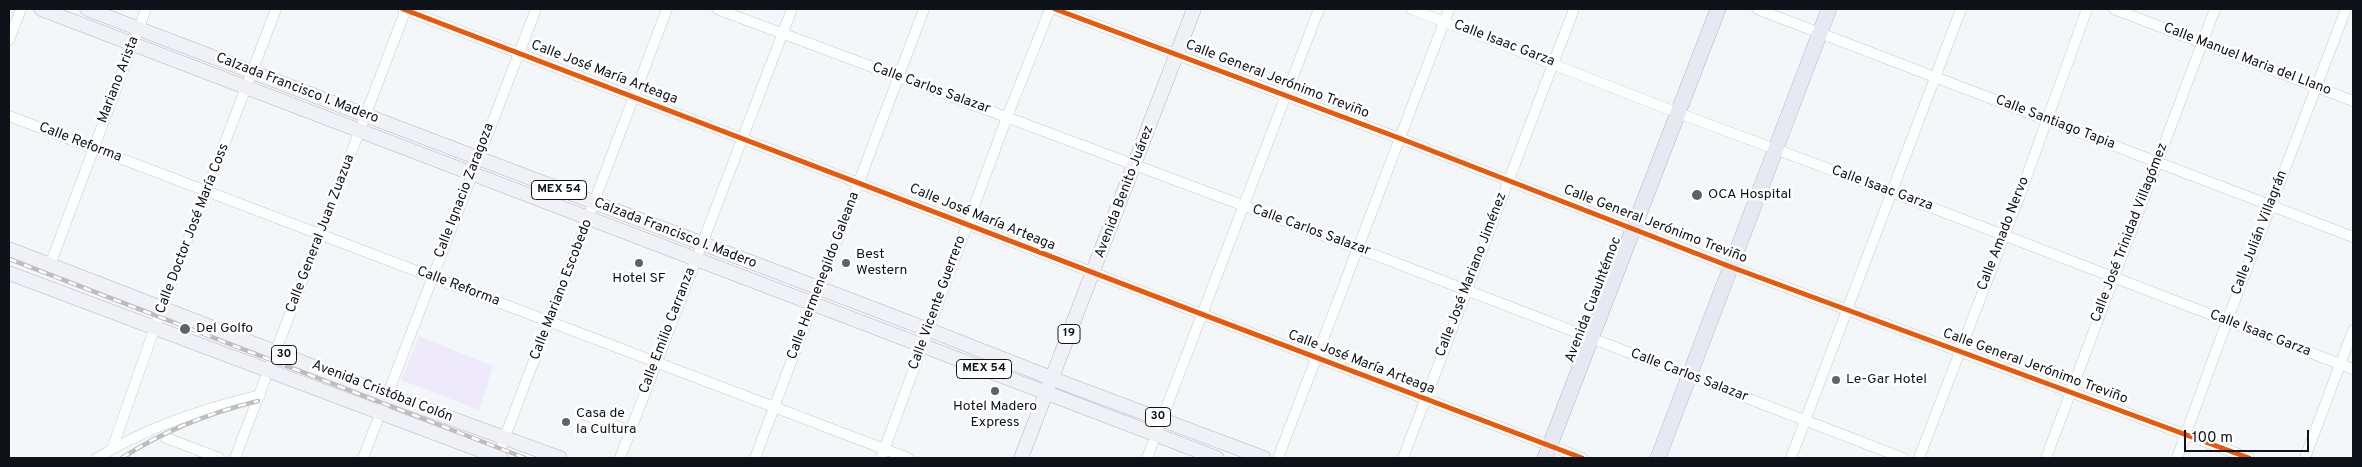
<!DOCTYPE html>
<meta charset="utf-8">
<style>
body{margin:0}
#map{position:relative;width:2362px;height:467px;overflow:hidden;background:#f4f7fa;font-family:Overpass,sans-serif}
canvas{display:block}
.frame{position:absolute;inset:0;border:10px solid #0e131a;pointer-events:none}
.scale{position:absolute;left:2184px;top:430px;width:125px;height:22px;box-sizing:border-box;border:2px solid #0e131a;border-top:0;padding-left:6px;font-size:15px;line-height:18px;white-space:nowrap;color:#0e131a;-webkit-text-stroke:4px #fff;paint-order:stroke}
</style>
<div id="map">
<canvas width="2362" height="467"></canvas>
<div class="frame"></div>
<div class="scale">100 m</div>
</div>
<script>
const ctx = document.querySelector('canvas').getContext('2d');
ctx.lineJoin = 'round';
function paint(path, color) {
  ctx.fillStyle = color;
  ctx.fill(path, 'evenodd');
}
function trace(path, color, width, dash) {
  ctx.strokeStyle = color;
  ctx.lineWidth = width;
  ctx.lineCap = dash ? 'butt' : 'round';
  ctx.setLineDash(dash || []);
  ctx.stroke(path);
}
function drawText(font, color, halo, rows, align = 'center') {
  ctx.font = font + ' Overpass,sans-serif';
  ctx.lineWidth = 5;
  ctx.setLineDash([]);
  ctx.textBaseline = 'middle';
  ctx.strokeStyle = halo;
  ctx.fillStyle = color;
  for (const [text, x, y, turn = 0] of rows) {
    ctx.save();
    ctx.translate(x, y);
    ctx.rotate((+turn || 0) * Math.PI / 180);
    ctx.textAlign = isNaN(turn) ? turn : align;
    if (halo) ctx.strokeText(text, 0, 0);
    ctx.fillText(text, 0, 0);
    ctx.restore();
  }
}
paint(new Path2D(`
 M419,336L493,366L479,410L401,380Z`), '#eeeafb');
const minor = new Path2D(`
 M403,9C797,157 1188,311 1582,458
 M717,9L1357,248L1903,458
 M1055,9L1399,138L1731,267L2249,458
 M1411,9L1678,113L1891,192L2353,369
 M1757,9L2353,237
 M2114,9L2353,101
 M9,40L21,9
 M9,116L908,458
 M50,265L146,9
 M581,413L630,431
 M166,438L219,458
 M112,449L162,307L276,9
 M97,458C147,427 203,409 260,395
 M235,458L406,9
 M363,458L536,9
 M497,458L667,9
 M620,458L792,9
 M755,458L924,9
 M881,458L1007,117L1050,9
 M1147,458L1319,9
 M1278,458L1449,9
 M1403,458L1574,9
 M1791,458L1961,9
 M1919,458L2020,195L2087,9
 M2046,458L2215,9
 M2177,458L2227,321L2346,9
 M2305,458L2353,330`);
const major = new Path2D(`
 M41,9L1217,458
 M87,9L937,333L1069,385L1264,458
 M9,249L387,395L560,458
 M9,273L501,458
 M1021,458L1194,9`);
const highway = new Path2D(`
 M1545,458L1718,9
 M1658,458L1829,9`);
trace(minor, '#c6cacf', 11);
trace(major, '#b5b7c3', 15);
trace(highway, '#b5b7c3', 16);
trace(minor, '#fdfefe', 10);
trace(major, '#f0f0f7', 14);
trace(highway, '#e6e8f2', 15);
const rail = new Path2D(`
 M9,259L525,458
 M122,458C165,430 209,413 258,401`);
trace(rail, '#bdbdbe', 4.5);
trace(rail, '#fff', 2.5, [8]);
trace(new Path2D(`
 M403,9C797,157 1188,311 1582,458
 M1055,9L1399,138L1731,267L2249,458`), '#e8590c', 5);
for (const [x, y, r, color] of [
 [1697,195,6,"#5e6368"],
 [639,263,5,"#5e6368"],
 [846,263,5,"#5e6368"],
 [185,329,6,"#5e6368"],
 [1836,380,5,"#5e6368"],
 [995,391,5,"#5e6368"],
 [566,422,5,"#5e6368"]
]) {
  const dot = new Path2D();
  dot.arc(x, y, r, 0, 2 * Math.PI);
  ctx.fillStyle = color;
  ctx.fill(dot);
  trace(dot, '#fff', 2);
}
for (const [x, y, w] of [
 [559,190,55],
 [1069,334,22],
 [284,355,25],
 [984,369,55],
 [1158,417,25]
]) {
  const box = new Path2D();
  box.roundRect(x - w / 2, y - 9.5, w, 19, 4);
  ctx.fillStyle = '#fff';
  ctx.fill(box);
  trace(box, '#0e131a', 1);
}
drawText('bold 12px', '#0e131a', null, [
 ["MEX 54",559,190],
 ["19",1069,334],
 ["30",284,355],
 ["MEX 54",984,369],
 ["30",1158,417]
]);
drawText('14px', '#0e131a', '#fff', [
 ["Calle Isaac Garza",1504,44,21],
 ["Calle Manuel Maria del Llano",2247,60,21],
 ["Calle José María Arteaga",604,73,21],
 ["Mariano Arista",119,80,-69],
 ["Calle General Jerónimo Treviño",1277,80,21],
 ["Calzada Francisco I. Madero",297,89,21],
 ["Calle Carlos Salazar",931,89,20],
 ["Calle Santiago Tapia",2055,123,21],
 ["Calle Reforma",80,143,21],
 ["Calle Isaac Garza",1882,189,20],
 ["Calle Ignacio Zaragoza",465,191,-69],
 ["Avenida Benito Juárez",1125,192,-69],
 ["Calle José María Arteaga",982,218,22],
 ["Calle General Jerónimo Treviño",1655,225,21],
 ["Calle Doctor José María Coss",193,229,-69],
 ["Calle Carlos Salazar",1311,231,20],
 ["Calle José Trinidad Villagómez",2130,233,-69],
 ["Calle Julián Villagrán",2260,233,-69],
 ["Calle General Juan Zuazua",321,234,-69],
 ["Calzada Francisco I. Madero",675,234,21],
 ["Calle Amado Nervo",2004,234,-69],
 ["Calle José Mariano Jiménez",1472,275,-69],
 ["Calle Hermenegildo Galeana",824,276,-69],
 ["Calle Reforma",458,287,21],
 ["Calle Mariano Escobedo",562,290,-69],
 ["Avenida Cuauhtémoc",1594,300,-69],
 ["Calle Vicente Guerrero",938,303,-70],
 ["Calle Emilio Carranza",668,331,-69],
 ["Calle Isaac Garza",2260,334,21],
 ["Calle José María Arteaga",1361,363,21],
 ["Calle General Jerónimo Treviño",2035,367,20],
 ["Calle Carlos Salazar",1689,376,21],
 ["Avenida Cristóbal Colón",382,392,21]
]);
drawText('14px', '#0e131a', '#fff', [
 ["OCA Hospital",1708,195],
 ["Best",856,255],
 ["Western",856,271],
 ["Hotel SF",639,279,"center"],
 ["Del Golfo",196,329],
 ["Le-Gar Hotel",1846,380],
 ["Hotel Madero",995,407,"center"],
 ["Express",995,423,"center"],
 ["Casa de",576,414],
 ["la Cultura",576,430]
], 'left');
</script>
